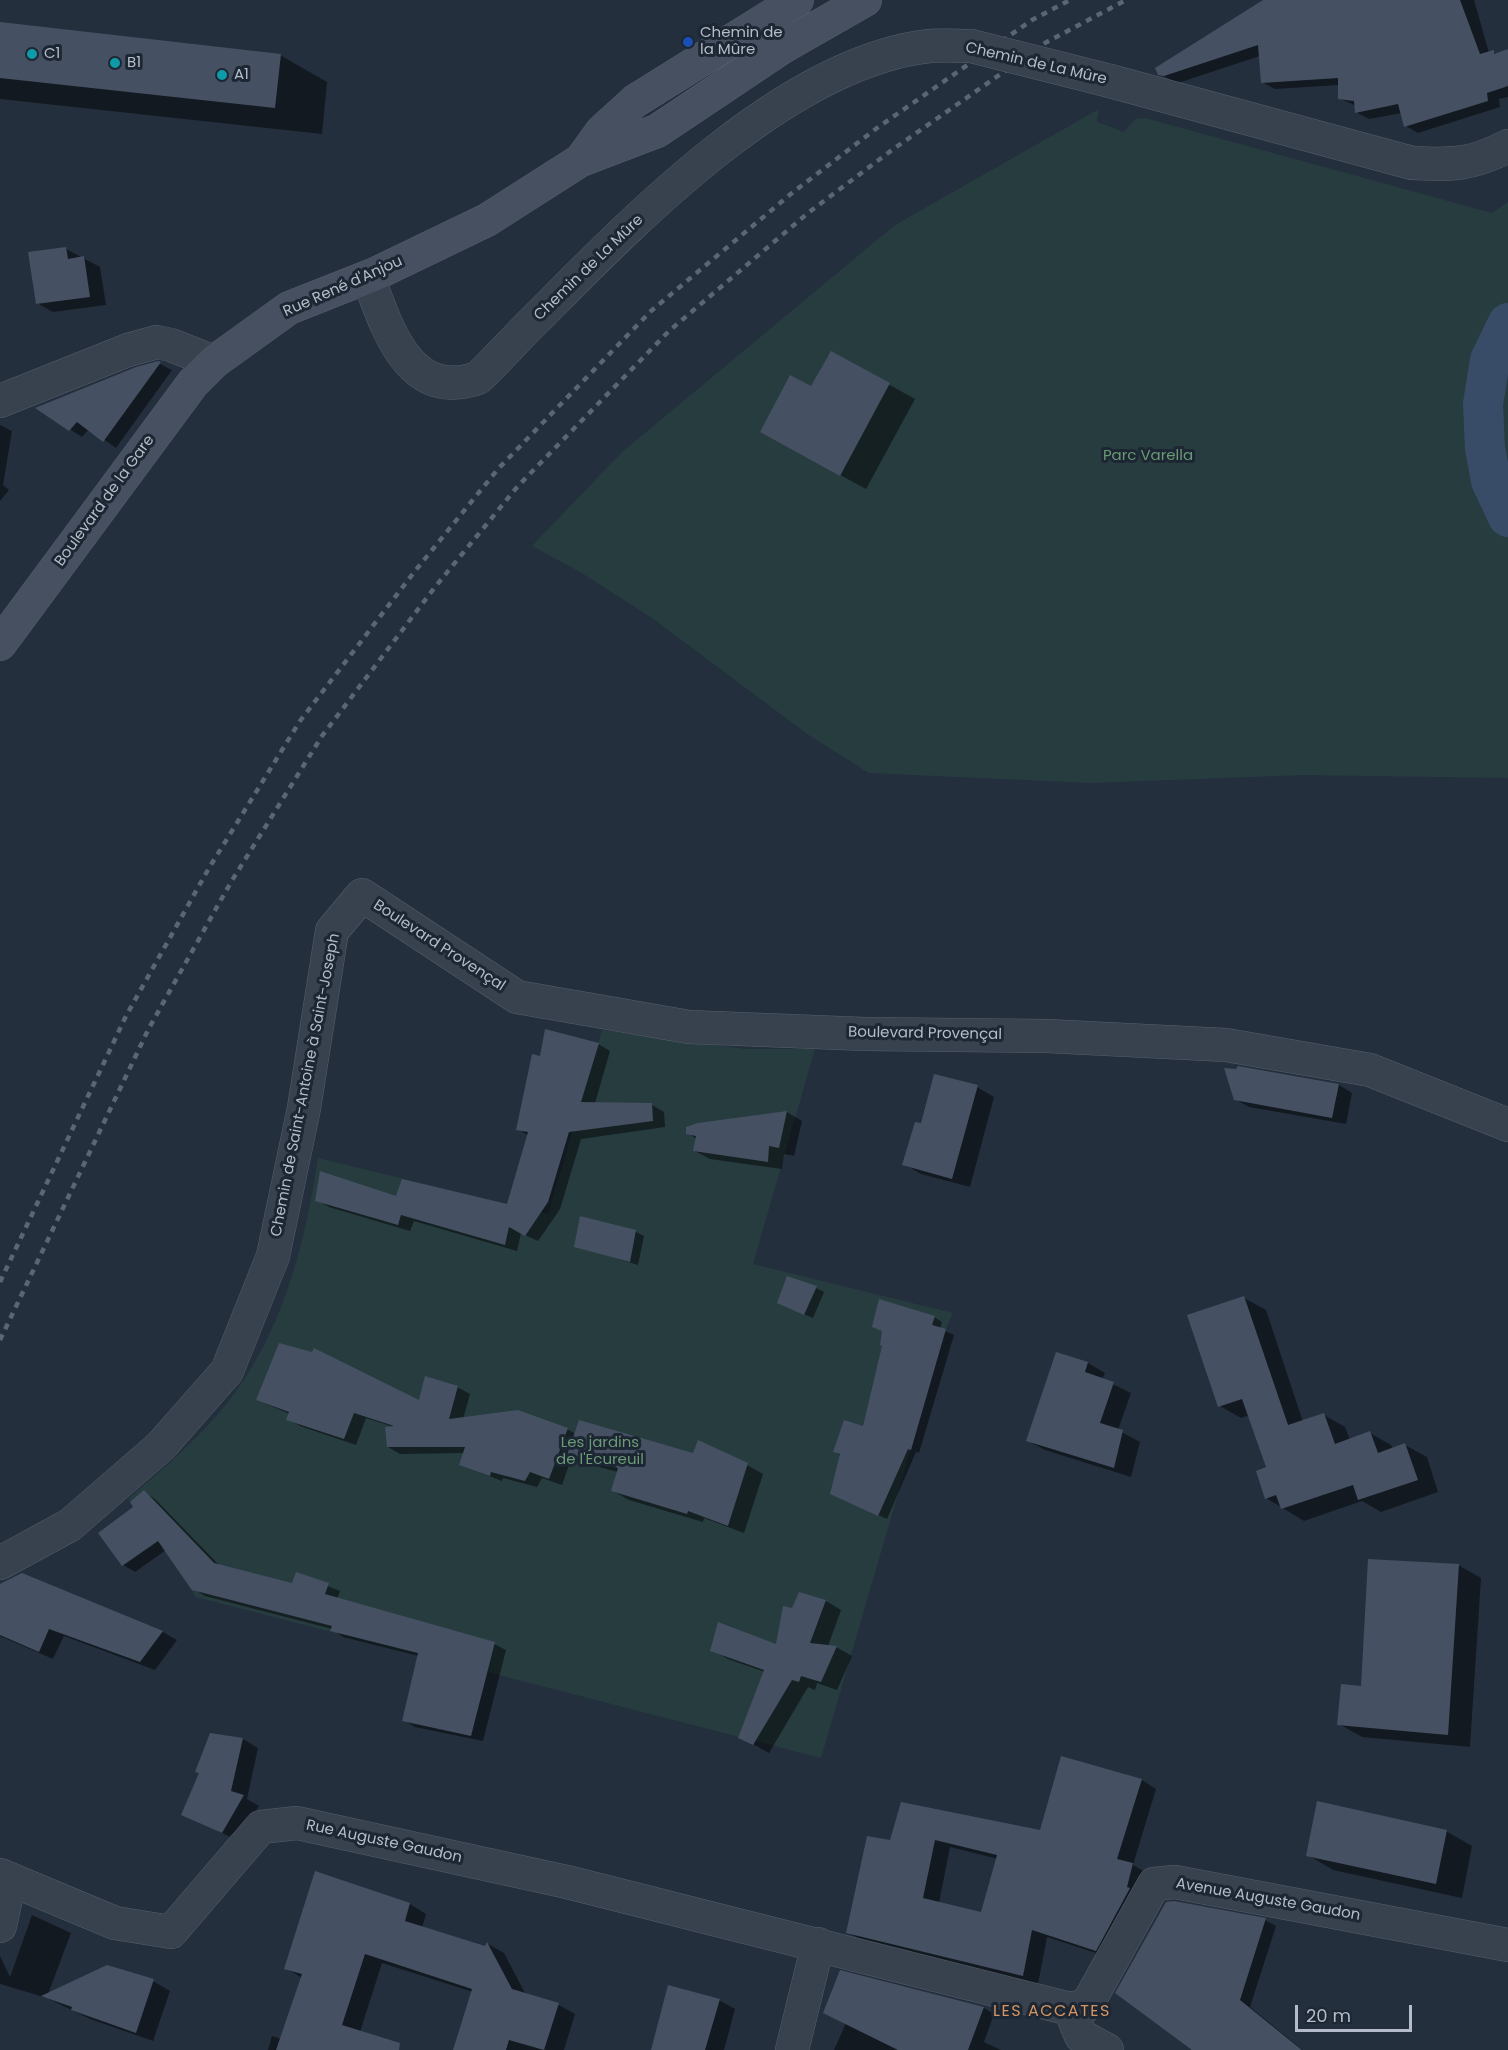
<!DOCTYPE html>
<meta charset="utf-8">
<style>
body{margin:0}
#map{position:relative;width:1508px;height:2050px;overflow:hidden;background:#242f3e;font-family:Poppins,sans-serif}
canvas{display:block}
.scale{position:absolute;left:1295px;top:2005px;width:117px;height:27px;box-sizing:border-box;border:3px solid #b4bcc9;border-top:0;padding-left:8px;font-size:18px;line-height:21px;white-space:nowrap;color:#b4bcc9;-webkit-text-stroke:4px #1d2633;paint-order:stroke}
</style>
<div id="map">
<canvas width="1508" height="2050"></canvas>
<div class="scale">20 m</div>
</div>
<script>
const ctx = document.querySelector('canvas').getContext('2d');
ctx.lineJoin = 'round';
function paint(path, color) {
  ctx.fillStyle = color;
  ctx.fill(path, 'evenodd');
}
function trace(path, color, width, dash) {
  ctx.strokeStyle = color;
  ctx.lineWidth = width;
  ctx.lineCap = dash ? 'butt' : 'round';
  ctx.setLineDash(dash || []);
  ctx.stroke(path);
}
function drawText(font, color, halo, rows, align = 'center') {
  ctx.font = font + ' Poppins,sans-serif';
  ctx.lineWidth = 6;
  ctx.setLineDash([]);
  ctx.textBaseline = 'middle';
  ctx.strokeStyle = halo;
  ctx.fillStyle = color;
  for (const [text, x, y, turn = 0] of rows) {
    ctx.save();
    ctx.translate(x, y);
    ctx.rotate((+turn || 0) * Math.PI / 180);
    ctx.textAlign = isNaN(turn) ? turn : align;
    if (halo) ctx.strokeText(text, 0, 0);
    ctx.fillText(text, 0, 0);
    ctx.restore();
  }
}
paint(new Path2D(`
 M1099,109L1097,122L1124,132L1135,119L1145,118L1492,213L1508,202V778L1303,775L1091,783L869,773L810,736L652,618L580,572L532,546L622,452L895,225Z
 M602,1030L745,1049H815L753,1264L953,1313L946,1329L821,1758L196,1597L128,1499C157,1474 186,1449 212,1421C278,1349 304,1252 318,1158L548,1214Z`), '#263c3f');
paint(new Path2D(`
 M1289,0H1474L1489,53L1498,54L1508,51V97L1499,99L1500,107L1418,133L1406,126L1402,113L1369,119L1356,112V106L1339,98V85L1275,89L1262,82L1260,56L1178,83L1159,74Z
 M0,24L280,55L327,82L322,134L0,99Z
 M66,249L100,267L106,305L53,312L37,303Z
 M832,353L915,399L866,489L787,446L812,388Z
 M160,364L172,370L116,448L89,429L82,437L52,418L136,369Z
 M0,425L12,431L3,485L9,490L0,501Z
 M598,1044L610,1051L595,1103L652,1105L664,1112L665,1127L581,1139L560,1209L538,1241L521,1233L517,1251L414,1221L410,1231L329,1207L317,1200L397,1198L508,1206L529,1136L518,1129L541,1058Z
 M1339,1085L1352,1093L1346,1124L1249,1107L1235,1099Z
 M977,1087L994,1097L970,1187L921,1174L904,1164L923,1125Z
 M787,1112L802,1121L794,1156L784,1154L782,1169L710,1159L695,1151L697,1139L688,1133V1129Z
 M636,1232L644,1236L638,1265L576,1246Z
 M816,1288L824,1292L813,1318L787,1307Z
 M1244,1298L1266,1310L1303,1422L1324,1415L1345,1427L1350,1440L1370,1433L1391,1445L1393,1449L1405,1445L1427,1457L1438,1492L1381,1512L1362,1501L1304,1521L1266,1498L1268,1468L1250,1415L1241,1418L1220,1406Z
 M934,1317L942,1322L940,1329L954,1335L919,1453L916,1452L887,1519L840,1498L842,1456L835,1452L865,1428L884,1346Z
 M1088,1363L1105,1373L1102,1379L1131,1393L1118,1430L1140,1442L1131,1477L1045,1450L1028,1441Z
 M457,1387L470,1394L463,1419L567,1429L576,1434L747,1465L763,1474L744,1533L704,1518L703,1522L629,1500L613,1491L618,1472L584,1463L572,1456L562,1485L542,1478L537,1487L503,1478L502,1481L461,1465L464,1453L400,1454L388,1447L394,1427L366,1418L356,1445L300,1426L288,1419L290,1414L257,1400L420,1403Z
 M144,1492L155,1499L220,1566L293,1585L297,1574L340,1591L337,1599L494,1644L506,1650L483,1741L415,1727L404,1720L419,1656L343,1637L332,1629L205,1596L194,1589L166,1550L135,1572L123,1565L100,1533L135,1507Z
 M1458,1565L1481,1578L1470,1747L1362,1737L1339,1724L1362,1688Z
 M22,1574L163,1632L177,1640L155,1670L64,1636L53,1659L0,1636V1586Z
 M800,1594L826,1601L841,1610L828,1646L836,1647L852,1656L837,1690L817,1683L815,1690L808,1687L769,1753L740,1737L765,1672L728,1659L712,1650L777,1646Z
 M211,1735L243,1739L258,1748L247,1799L259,1806L238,1841L183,1814L201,1773Z
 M1142,1780L1156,1789L1133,1865L1147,1873L1111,1958L1047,1937L1038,1984L863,1941L848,1932L891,1842L1041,1832ZM950,1847L998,1859L982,1914L939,1903Z
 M1446,1831L1472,1846L1462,1898L1333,1870L1308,1855Z
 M410,1904L426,1914L422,1928L486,1948L488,1944L504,1953L526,1995L559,2005L575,2014L564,2050H455L473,1992L382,1963L360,2032L376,2050H268L272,2036L281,2039L302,1978L286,1968Z
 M32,1915L71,1933L48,1994L153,1981L170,1991L153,2041L90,2019L47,1998L0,1984V1956L10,1977Z
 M1265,1920L1276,1926L1250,2007L1303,2050H1195Z
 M841,1972L984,2008L994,2014L984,2042L1001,2050H834L846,2023Z
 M669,1987L719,2000L735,2009L724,2050H651Z`), '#0007');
trace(new Path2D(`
 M1508,323L1490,360L1483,404L1485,448L1491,481L1508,517`), '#394c67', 40);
paint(new Path2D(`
 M1263,0H1460L1480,54L1494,50V54L1508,49V86L1487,93L1488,101L1404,127L1398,104L1355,113L1354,101L1338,99V78L1261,83L1258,45L1164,76L1158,75L1155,68Z
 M0,22L281,54L275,108L0,78Z
 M66,247L68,259L84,256L90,297L36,304L28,252Z
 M831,351L890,383L840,476L760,432L790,375L811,386Z
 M158,361L161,362L103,442L77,422L69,431L35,408L136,367Z
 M545,1029L599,1043L581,1102L652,1103L653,1121L569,1132L548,1202L525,1236L509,1227L505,1245L401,1215L398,1225L315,1201L320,1171L396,1196L402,1179L507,1204L528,1132L516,1130L532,1054L540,1056Z
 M1238,1066L1339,1084L1332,1118L1234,1100L1224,1068L1236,1069Z
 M934,1074L978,1085L952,1179L902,1165L915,1122L921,1123Z
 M787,1111L779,1148L769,1146L768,1162L693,1151L696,1136L686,1134V1127L698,1123Z
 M580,1216L636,1230L630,1262L574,1247Z
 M787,1276L817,1286L804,1315L777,1303Z
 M1244,1296L1288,1425L1324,1413L1335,1444L1370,1431L1378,1453L1405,1443L1418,1480L1358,1500L1353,1485L1281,1509L1276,1495L1265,1499L1256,1471L1266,1467L1242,1399L1218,1407L1187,1315Z
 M879,1299L935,1316L932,1325L946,1329L911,1450L908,1449L878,1516L830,1494L840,1454L833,1452L844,1420L863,1426L882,1346L880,1345L882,1331L872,1327Z
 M279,1343L312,1352L314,1348L419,1400L425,1376L458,1386L449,1419L518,1410L568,1428L549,1479L530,1472L525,1481L491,1472L490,1476L459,1465L465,1447H387L385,1427L394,1426L354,1413L344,1439L286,1420L289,1412L256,1400Z
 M1056,1352L1088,1362L1085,1372L1114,1382L1100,1423L1123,1430L1114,1468L1026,1441Z
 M579,1420L693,1453L698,1440L748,1463L728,1526L688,1511L687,1514L611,1491L618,1468L567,1455Z
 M144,1490L214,1563L292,1583L296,1572L329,1583L325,1594L495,1642L471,1736L402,1721L418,1653L330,1631L332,1626L192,1590L158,1541L122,1566L98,1533L133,1507L130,1502Z
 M1368,1559L1459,1564L1448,1735L1337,1725L1341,1684L1361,1686Z
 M22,1573L61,1589L163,1631L140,1662L49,1629L39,1652L0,1635V1584Z
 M799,1592L826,1600L810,1643L837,1646L821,1682L801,1676L799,1682L792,1680L753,1745L738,1738L764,1670L710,1651L718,1622L776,1644L783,1606L792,1608Z
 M210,1733L243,1738L231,1791L244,1795L222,1833L181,1815L199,1773L195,1772Z
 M1061,1756L1142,1779L1117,1859L1133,1863L1127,1887L1130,1888L1096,1951L1032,1930L1023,1976L846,1933L867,1836L890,1840L901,1802L1040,1830ZM935,1840L997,1855L981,1912L923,1898Z
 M1317,1801L1447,1830L1436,1884L1306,1856Z
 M315,1871L410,1903L405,1921L485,1946L487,1942L512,1989L559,2003L544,2050L509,2040L506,2050H453L472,1989L365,1954L342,2025L400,2043L399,2050H276L302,1974L284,1969Z
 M1174,1901L1266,1918L1240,2000L1302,2050H1192L1115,1993L1166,1902Z
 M107,1965L154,1979L136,2033L71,2010L72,2007L41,1996Z
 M840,1970L984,2007L968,2050H898L823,2013Z
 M668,1985L720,1999L705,2050H651Z`), '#455162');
const minor = new Path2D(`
 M1110,81L1412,163C1453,165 1471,165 1508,146
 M368,277C387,327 408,402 478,378C500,357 520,334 542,313C638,216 789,61 930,46C943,45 958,46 971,46
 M0,401L128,350L157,342L171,345L214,362
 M0,1563L70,1525L161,1446L227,1371L273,1256L304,1108L332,931L362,895L517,997L689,1027L865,1034L1047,1036L1226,1045L1370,1070L1508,1125
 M0,1875L115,1923L171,1932L261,1827L297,1823L567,1882L1070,2009L1087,2005L1154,1884L1175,1882L1508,1945
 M0,1926L10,1879
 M1070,2009L1081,2036L1107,2050
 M792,2050L818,1944`);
const secondary = new Path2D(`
 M581,160L602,131L635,101L797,0
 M0,644L193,383L214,362L289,308L375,274L487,220L581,160L657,131L781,48L865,0`);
trace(minor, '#565f6c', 34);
trace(secondary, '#565f6c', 34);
trace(minor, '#38414e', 33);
trace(secondary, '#465061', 33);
trace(new Path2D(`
 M0,1282L126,1016L209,868L300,721L415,571L498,469L651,311L792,193L877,128L1032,20L1070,0
 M0,1340L149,1028L231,882L322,736L435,587L518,486L669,331L808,213L892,150L1045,43L1126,0`), '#5a6575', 4.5, [6, 6]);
const minorBridge = new Path2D(`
 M971,46L1110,81`);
trace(minorBridge, '#565f6c', 34, []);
trace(minorBridge, '#38414e', 33);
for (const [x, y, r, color] of [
 [688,42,6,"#1a4fb4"],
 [32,54,6,"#0f9aa8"],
 [115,63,6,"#0f9aa8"],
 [222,75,6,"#0f9aa8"]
]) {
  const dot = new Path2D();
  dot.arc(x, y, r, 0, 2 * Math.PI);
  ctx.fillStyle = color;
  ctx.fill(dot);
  trace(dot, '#1d2633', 2);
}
drawText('15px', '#b4bcc9', '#1d2633', [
 ["Chemin de",700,33],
 ["la Mûre",700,50],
 ["C1",44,54],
 ["B1",127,63],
 ["A1",234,75]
], 'left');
drawText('15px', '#b4bcc9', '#1d2633', [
 ["Chemin de La Mûre",1036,64,13],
 ["Chemin de La Mûre",589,268,-44],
 ["Rue René d'Anjou",343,287,-24],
 ["Boulevard de la Gare",105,501,-54],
 ["Boulevard Provençal",439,946,33],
 ["Boulevard Provençal",925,1034,1],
 ["Chemin de Saint-Antoine à Saint-Joseph",306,1085,-79],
 ["Rue Auguste Gaudon",384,1842,12],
 ["Avenue Auguste Gaudon",1268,1900,10]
]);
drawText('15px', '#6b9a76', '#1d2633', [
 ["Parc Varella",1148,456],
 ["Les jardins",600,1443],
 ["de l'Ecureuil",600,1460]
]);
ctx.letterSpacing = '1.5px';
drawText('16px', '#d59563', '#1d2633', [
 ["LES ACCATES",1052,2012]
]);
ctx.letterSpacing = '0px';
</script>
